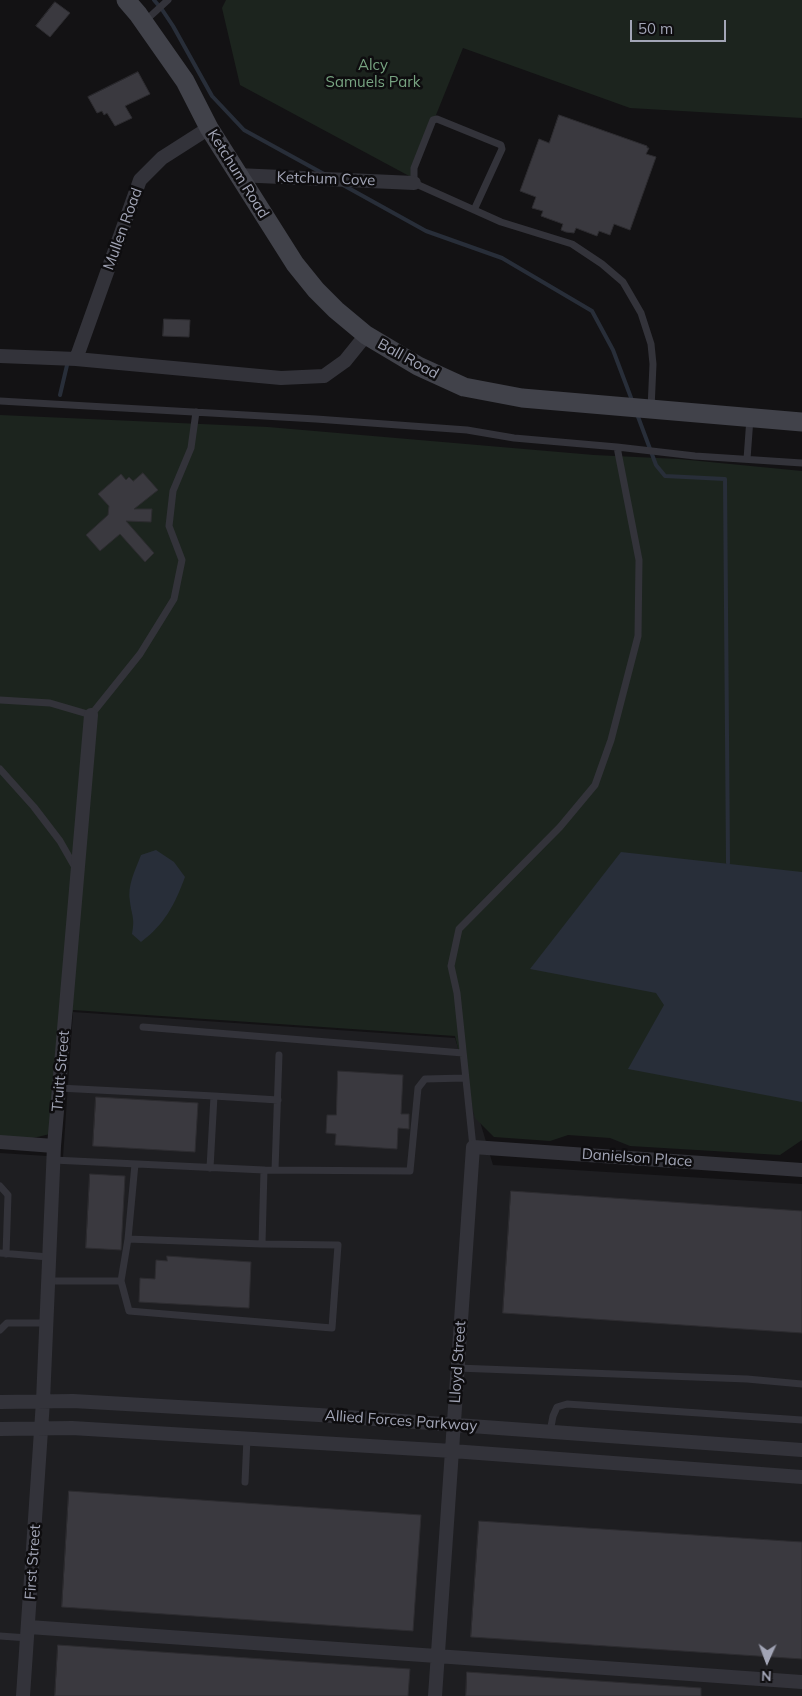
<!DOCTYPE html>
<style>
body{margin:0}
#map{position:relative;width:802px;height:1696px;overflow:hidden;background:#131214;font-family:Mulish,sans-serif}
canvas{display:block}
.north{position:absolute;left:742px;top:1636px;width:50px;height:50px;-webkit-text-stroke:4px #0e0d0f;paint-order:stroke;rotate:182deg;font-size:14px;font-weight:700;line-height:20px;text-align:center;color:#a2a5b6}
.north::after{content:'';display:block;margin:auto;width:18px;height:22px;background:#a2a5b6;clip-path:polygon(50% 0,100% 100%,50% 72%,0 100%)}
.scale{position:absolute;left:630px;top:20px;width:96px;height:22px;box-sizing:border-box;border:2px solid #a2a5b6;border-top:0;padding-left:6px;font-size:15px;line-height:18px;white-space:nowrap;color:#a2a5b6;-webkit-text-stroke:4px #0e0d0f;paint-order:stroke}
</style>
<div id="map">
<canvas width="802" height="1696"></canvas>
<div class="north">N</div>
<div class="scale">50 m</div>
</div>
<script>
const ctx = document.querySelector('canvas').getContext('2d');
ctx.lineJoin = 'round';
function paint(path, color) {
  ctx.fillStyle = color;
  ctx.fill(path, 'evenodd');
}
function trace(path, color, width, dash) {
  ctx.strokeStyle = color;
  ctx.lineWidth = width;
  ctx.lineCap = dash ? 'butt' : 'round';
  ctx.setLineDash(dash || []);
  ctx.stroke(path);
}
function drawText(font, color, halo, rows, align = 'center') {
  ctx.font = font + ' Mulish,sans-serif';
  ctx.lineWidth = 5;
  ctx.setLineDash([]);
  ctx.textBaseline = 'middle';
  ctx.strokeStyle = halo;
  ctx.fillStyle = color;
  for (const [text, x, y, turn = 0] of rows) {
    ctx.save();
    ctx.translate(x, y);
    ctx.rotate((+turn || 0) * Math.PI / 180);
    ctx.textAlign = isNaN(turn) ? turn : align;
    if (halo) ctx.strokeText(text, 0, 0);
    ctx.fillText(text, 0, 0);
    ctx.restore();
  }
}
paint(new Path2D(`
 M73,1012L455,1038L493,1165L802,1184V1696H0V1153L63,1157Z`), '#1e1e21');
paint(new Path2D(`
 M226,0H802V118L630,108L463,48L411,177L240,85L222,8Z
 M0,415L268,427L594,455L679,459L802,471V1140L780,1155L630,1146L610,1138L568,1135L550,1141L494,1137L475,1118L455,1036L73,1010L50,1134L29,1139L0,1137Z`), '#1c241e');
paint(new Path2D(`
 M156,850L174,862L185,877C175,904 165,924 141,942L132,934C135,918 132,917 130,902C127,885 135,871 141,855Z
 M621,852L802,872V1102L628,1069L664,1005L656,993L530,969Z`), '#282e39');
trace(new Path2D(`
 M154,0L159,6
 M161,8L173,26L212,96L244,130L324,174
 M343,185L426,231L502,258L592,311L613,350L633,403
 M60,395L68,361
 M637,414L656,465L665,476L725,479L728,863`), '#282e39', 4);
const building = new Path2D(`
 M55,2L70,13L50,37L36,26Z
 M138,72L150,94L125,106L132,118L115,126L107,113L104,115L102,111L97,113L88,97Z
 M559,115L647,146V148H649L646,154L656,157L630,230L614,224L610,235L599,231L597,236L576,228L574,233L566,232L561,230L563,224L541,216L543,211L532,208L536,197L520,191L539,139L549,143Z
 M164,319L190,320L189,337L163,336Z
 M143,473L158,490L134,509H152L151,522L126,521L154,553L145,562L120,534L100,551L86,535L108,515L109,506L98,494L121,474L126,480L129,477L133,481Z
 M338,1071L403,1075L401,1114H409V1129L398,1128L397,1149L335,1145L336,1134L326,1133L327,1115H336Z
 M96,1097L198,1103L195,1152L93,1146Z
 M90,1174L125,1176L121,1250L86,1248Z
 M511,1191L802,1211V1333L503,1313Z
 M167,1256L251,1262L249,1308L139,1302L140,1278L155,1279L156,1260L167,1261Z
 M69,1491L421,1515L413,1631L62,1607Z
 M479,1521L802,1542V1659L471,1637Z
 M58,1645L410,1669L408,1696H55Z
 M467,1672L701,1688V1696H466Z`);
paint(building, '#3a393f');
trace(building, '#2d2c30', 1);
trace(new Path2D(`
 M144,22L168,0
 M474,210L502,149L501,145L437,119L433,120L414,168V183L501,222L572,244L602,264L623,282L641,313L651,344L653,364L651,409
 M0,401L316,419L467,430L514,438L617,447L639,560L638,636L611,740L595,785L560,827L459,929L451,966L457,993L473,1147
 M617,447L695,456L802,463
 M747,459L750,418
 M0,700L50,703L91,715L140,654L174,599L182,560L169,526L173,491L191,448L196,412
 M0,769L34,807L60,841L76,869
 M143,1027L463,1053
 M59,1088L214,1096L210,1168
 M214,1096L278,1100
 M264,1170L410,1171L418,1088L425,1079L465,1078
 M275,1170L279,1055
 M0,1186L8,1195L6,1254
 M128,1239L262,1244
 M0,1253L49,1257
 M48,1281H121L129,1311L332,1328L338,1245L262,1244L264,1170L53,1160
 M121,1281L128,1239L135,1164
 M0,1330L7,1323H47
 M457,1368L747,1379L802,1384
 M550,1432L553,1416L557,1407L567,1404L802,1420
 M245,1482L247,1438
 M0,1636L28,1638`), '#33333a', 7);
trace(new Path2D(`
 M237,175L414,183
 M0,356L76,359L281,378L324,376L345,361L366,335
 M76,359L140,180L162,158L209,128
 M0,1142L54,1146
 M0,1402L73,1401L319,1415L802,1450
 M0,1429L72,1428L452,1451L802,1477
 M29,1627L802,1682
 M23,1696L43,1401L54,1146L91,715
 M435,1696L473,1147L802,1170`), '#33333a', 14);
trace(new Path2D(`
 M126,0L138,14L185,81L209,128L295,264L316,290L336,310L366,335L418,366L464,387L522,398L802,422`), '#41424a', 19);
drawText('15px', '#77a381', '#0e0d0f', [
 ["Alcy",373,65],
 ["Samuels Park",373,82]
]);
drawText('15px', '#a2a5b6', '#0e0d0f', [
 ["Ketchum Road",238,174,58],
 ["Ketchum Cove",326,179,2],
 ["Mullen Road",123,229,-70],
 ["Ball Road",408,359,29],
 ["Truitt Street",61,1071,-85],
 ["Danielson Place",637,1158,4],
 ["Lloyd Street",458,1362,-86],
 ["Allied Forces Parkway",401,1421,4],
 ["First Street",33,1562,-86]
]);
</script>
